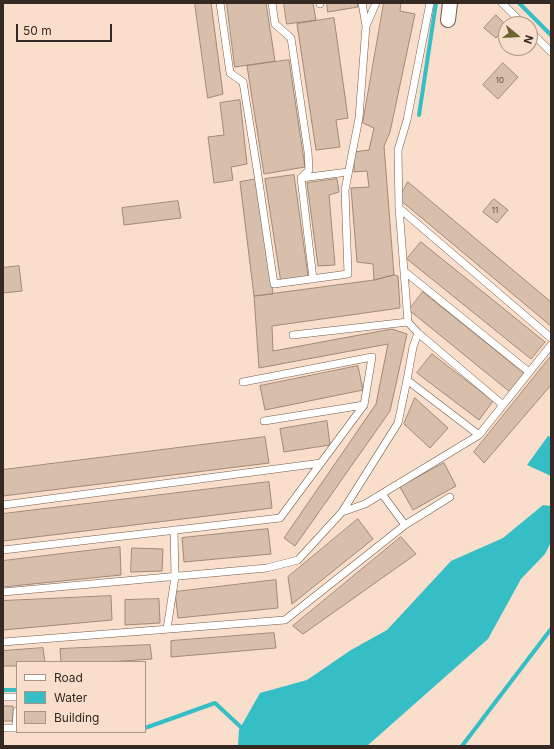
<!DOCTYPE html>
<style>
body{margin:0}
#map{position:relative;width:554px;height:749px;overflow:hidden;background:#f8decb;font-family:Inter,sans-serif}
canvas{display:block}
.frame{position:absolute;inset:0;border:4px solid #342a23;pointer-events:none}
.legend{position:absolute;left:16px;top:661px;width:130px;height:72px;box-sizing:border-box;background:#f8decb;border:1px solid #aa9688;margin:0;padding:5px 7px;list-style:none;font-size:12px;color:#342a23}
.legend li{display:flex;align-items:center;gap:8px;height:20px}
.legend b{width:20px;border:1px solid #aa9688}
.north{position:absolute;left:498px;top:16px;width:40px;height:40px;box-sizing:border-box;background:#f8decb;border:1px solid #aa9688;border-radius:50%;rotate:108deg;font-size:11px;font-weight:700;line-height:16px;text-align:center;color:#342a23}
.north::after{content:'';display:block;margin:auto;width:14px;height:18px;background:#6c6431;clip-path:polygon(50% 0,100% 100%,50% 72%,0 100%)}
.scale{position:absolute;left:16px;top:24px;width:96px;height:18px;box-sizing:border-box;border:2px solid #342a23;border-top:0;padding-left:5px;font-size:12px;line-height:14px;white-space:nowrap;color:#342a23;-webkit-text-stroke:3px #f8decb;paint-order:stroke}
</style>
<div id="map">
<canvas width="554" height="749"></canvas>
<div class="frame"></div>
<ul class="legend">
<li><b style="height:5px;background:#fff"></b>Road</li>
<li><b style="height:11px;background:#35bec5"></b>Water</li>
<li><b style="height:11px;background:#d8bfac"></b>Building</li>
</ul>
<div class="north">N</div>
<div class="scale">50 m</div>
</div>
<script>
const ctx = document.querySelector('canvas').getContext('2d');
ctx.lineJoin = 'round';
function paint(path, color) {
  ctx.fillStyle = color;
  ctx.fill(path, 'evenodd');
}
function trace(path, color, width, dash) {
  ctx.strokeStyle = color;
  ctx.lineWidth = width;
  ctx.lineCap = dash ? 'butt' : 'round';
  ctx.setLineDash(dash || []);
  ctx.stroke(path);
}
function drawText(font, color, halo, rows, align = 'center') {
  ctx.font = font + ' Inter,sans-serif';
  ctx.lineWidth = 3.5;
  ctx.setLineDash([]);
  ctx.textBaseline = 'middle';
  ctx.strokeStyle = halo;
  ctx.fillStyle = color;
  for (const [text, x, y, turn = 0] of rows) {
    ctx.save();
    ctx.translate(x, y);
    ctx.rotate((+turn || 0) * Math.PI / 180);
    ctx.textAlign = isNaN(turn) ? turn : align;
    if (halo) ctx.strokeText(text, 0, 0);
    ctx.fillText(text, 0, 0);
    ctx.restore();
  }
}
paint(new Path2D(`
 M548,436L551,437V476L527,465Z
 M543,505L551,506V542L545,554L521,579L488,639L367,746H238L239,730L260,693L307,680L351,650L387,630L451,561L503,538Z`), '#35bec5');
trace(new Path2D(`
 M519,3L551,35
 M419,115L436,3
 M3,690H17
 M145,728L215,703L244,730
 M462,746L551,629`), '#35bec5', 4);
const building = new Path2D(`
 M195,3H211L223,94L208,98Z
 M227,3H266L275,61L235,67Z
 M284,3H313L316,20L287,24Z
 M327,3H357L358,7L328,12Z
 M384,3H401L400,11L415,14L390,132L384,146L394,275L374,280L373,264L357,262L351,188L369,187L367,171L354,172V152L369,150L374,128L363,123Z
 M496,15L506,25V27L496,38L484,28Z
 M334,18L348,118L336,120L340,147L316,150L297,24Z
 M289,60L305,167L264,174L247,66Z
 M503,63L518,77L498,99L483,85Z
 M240,100L247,164L231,167L233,180L214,183L208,137L224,135L220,103Z
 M294,175L308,276L281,283L265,179Z
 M257,179L273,294L254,296L240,182Z
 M337,179L339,192L329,195L335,265L318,266L307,183Z
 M408,182L551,302V326L399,199Z
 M494,199L508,210L497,223L483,212Z
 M178,201L181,218L124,225L122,208Z
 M421,242L545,342L531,359L407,259Z
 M19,266L22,291L3,293V268Z
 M394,275L398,276L400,308L272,326L273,351L392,329L407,334L390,411L295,546L284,538L376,404L388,344L259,368L254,296L374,280Z
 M423,292L525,374L510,392L409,310Z
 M432,354L493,401L479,420L417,373Z
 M551,356V385L484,463L474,452Z
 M358,366L363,390L265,410L260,386Z
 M415,398L448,428L430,448L404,424Z
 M327,421L330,445L284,452L280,429Z
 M265,437L269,463L3,496V470Z
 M444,463L456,486L413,510L400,487Z
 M269,482L272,508L3,541V514Z
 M358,519L373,539L292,604L288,577Z
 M268,529L271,554L184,562L182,538Z
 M401,537L416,554L303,634L293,626Z
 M120,547L121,575L3,587V561Z
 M132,548L163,549L162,571L131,572Z
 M276,580L278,608L178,618L175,592Z
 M111,596L112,620L3,630V601Z
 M159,599L160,623L125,625V600Z
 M274,633L276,648L171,657V641Z
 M150,645L152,659L109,662H61L60,649Z
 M43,648L45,662H17V666H3V651Z
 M3,706H13V721H3Z`);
paint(building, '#d8bfac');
trace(building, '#a18977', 1);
const service = new Path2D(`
 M220,3L230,73L243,82L257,169L274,284L348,274L345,190L359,118L366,26L376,3
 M272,3L275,24L291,38L308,152L309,170L301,178L313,279
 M320,3V4
 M362,3L366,26
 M502,3L523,24
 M530,31L551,52
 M301,178L348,172
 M399,208L551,338
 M404,271L529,372
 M408,322L399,208L398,150L407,120L430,3
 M293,335L408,322L418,333L503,405
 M407,380L479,435
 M264,421L364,405
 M382,494L405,525
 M3,505L321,463
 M342,512L365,504L479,435L551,345
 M3,550L280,518L364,405L372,357L243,382
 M3,592L267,568L298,560L342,512L398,423L407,380L413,347L418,333
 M167,629L175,577L174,530
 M3,642L285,620L405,525L450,497
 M3,697H17
 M3,728H16L17,711`);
const minor = new Path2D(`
 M448,20L450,3`);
trace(service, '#735c4c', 8);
trace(minor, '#735c4c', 16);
trace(service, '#fff', 7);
trace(minor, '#fff', 14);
drawText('8px', '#5d4f45', null, [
 ["10",500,81],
 ["11",495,211]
]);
</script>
